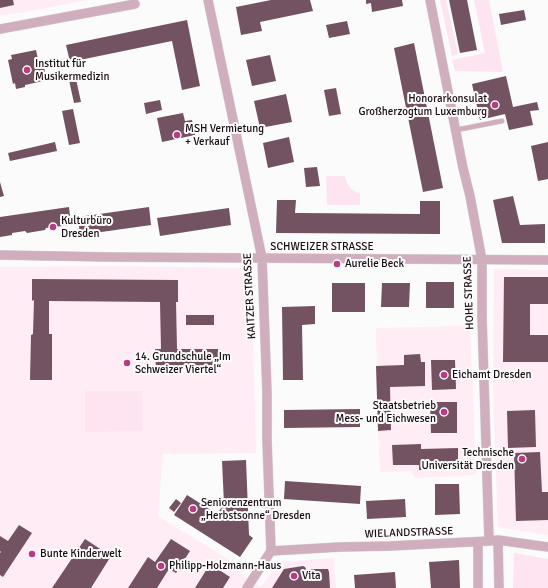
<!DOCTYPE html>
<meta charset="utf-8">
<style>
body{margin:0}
canvas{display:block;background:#fbfbfb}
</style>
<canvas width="548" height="588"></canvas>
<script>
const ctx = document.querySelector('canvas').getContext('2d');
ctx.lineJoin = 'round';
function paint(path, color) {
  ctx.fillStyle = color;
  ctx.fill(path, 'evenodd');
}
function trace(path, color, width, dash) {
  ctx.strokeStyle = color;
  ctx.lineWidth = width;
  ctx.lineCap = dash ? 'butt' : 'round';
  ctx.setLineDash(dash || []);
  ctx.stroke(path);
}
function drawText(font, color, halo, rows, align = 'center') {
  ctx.font = font + ' Signika,sans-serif';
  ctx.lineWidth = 4;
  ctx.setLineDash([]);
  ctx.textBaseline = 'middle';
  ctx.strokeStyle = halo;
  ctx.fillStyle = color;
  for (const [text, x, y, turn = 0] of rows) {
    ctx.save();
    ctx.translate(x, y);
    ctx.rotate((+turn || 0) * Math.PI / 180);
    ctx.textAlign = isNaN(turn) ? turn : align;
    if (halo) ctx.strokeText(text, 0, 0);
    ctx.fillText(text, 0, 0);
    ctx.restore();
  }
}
paint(new Path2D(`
 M0,0H87L20,13L0,15Z
 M106,266L247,268L251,272L256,453L163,454L158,516L244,569L241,574L261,587L279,562L334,558L336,588H0V267Z
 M494,269L548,270V535L498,527L493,390Z
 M470,326L476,475L414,478V475L411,471L380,472L378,431L376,328Z`), '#ffecf4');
paint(new Path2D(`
 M440,0H446L458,54L452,56Z
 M474,0H489L503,72L455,71L452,60L485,53Z
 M326,176H345C347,184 350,191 360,193V205H327Z
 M85,391H142V431L85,432Z
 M514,553L548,559V588H513Z`), '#fee4f0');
paint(new Path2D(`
 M0,0H13L14,5L0,8Z
 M271,0H310L313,11L260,22L262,31L241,35L236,7Z
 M366,0H402L403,6L372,12L371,3L366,4Z
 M449,0H467L477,50L460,53Z
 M524,10L526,20L501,25L499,14Z
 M187,20L200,86L182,90L172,41L70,62L66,45Z
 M347,21L350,34L329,38L326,25Z
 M414,43L443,188L423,192L394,48Z
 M36,50L40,68L44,67L45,72L41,73L43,81L25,85V87L16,89L15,83L13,84L8,60L12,59L11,55Z
 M270,55L276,81L252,86L246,60Z
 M506,76L513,107L537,102L539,110L530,111L533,125L509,130L505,114L480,120L472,84Z
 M76,79L81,102L74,103L69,80Z
 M336,88L341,114L329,116L324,90Z
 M286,94L292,122L260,128L254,101Z
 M160,100L162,110L146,114L144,103Z
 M73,109L80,143L69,145L62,111Z
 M183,113L185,121L192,120L195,135L162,142L157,118Z
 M289,137L294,162L268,168L263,143Z
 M55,142L57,151L10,161L8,153Z
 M548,142V179L538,181L531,146Z
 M317,167L320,186L306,187L304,168Z
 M0,182L4,196L0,197Z
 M513,196L520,225L545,224V243H502L493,200Z
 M277,200H296L295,213H300L420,214V201H440V234L276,233Z
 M69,207L71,225L46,228L45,230L27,233L25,231L12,233V235L0,237V217Z
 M149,207L151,225L80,235L78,217Z
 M229,208L231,225L160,236L157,218Z
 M504,277H548V304H530V335H548V362H503Z
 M32,279L178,280V302H176L177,349H218V369L156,368L155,349H161L160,302L49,301V334H52V380H30L31,335L33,334L34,300L32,301Z
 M426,282H454V308H426Z
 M332,283H365V312H332Z
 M382,283H410L409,307H381Z
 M315,306V324L302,325L303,380H283L282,307Z
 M186,315H214V325H186Z
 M420,354L421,362H425V386L390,387L391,430L378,431L376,366L404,365V355Z
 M431,360H455L456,389L432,390Z
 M430,402H457V433H431Z
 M360,409V427L284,428V410Z
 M535,410L536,447L508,448L507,411Z
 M421,444V449L458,448V469L419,470V465H393L392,445Z
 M540,452L542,492H548V520L516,521L514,453Z
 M246,460L249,535L253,538L240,557L174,515L187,495L217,514L224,504L222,461Z
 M285,481L361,486L360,504L284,499Z
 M435,484H459L460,514L435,515Z
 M176,499L181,503L174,512L169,508Z
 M405,499L406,517L367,519L366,501Z
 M19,525L32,533L3,577L0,575V553L1,552L0,551V536L8,541Z
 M85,539L111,556L91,588H52Z
 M171,539L190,551L176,573L169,569L157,588H128L148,557L155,562Z
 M459,560L460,588H431L429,562Z
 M210,564L230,577L223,588H195Z
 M303,566L305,567L306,569H328L329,572L330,588H272L284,569Z
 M395,572L396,588H355L354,575Z`), '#735262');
const lane = new Path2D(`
 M456,130L502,121`);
const street = new Path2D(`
 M208,0L262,258L267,392V440L271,551L247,588
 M430,0L463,168L470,196L482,260V317L489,541
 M0,29L135,4
 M0,255L107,257L548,260
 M498,540L499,588
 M478,542V588
 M271,551L340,547L390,546L489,541L498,540L548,547`);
trace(lane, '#d7d5d6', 5.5);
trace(street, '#d7d5d6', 10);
trace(lane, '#d0aebe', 4.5);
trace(street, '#d0aebe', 9);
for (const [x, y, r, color] of [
 [27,70,4,"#ba3a84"],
 [495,105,4,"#ba3a84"],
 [177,135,4,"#ba3a84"],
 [53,227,4,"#ba3a84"],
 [337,264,4,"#ba3a84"],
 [127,363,4,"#ba3a84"],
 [444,375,4,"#ba3a84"],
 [444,412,4,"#ba3a84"],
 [522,459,4,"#ba3a84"],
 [193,509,4,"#ba3a84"],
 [32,554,4,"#ba3a84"],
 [161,566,4,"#ba3a84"],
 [294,576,4,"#ba3a84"]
]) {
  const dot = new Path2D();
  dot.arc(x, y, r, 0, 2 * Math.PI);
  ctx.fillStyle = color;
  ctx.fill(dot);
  trace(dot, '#fbfbfb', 1.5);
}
drawText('11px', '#190c12', '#fbfbfb', [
 ["Institut für",35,64],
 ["Musikermedizin",35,77],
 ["Honorarkonsulat",487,99,"right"],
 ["Großherzogtum Luxemburg",487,112,"right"],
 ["MSH Vermietung",185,129],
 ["+ Verkauf",185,142],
 ["Kulturbüro",61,221],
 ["Dresden",61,234],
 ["Aurelie Beck",345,264],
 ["14. Grundschule „Im",135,357],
 ["Schweizer Viertel“",135,370],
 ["Eichamt Dresden",452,375],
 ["Staatsbetrieb",436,406,"right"],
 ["Mess- und Eichwesen",436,419,"right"],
 ["Technische",514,453,"right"],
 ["Universität Dresden",514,466,"right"],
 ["Seniorenzentrum",201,503],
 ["„Herbstsonne“ Dresden",201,516],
 ["Bunte Kinderwelt",40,554],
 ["Philipp-Holzmann-Haus",169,566],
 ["Vita",302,576]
], 'left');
drawText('11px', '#190c12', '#fbfbfb', [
 ["SCHWEIZER STRASSE",322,247],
 ["HOHE STRASSE",469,293,-92],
 ["KAITZER STRASSE",250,296,-93],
 ["WIELANDSTRASSE",409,533,-2]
]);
</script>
